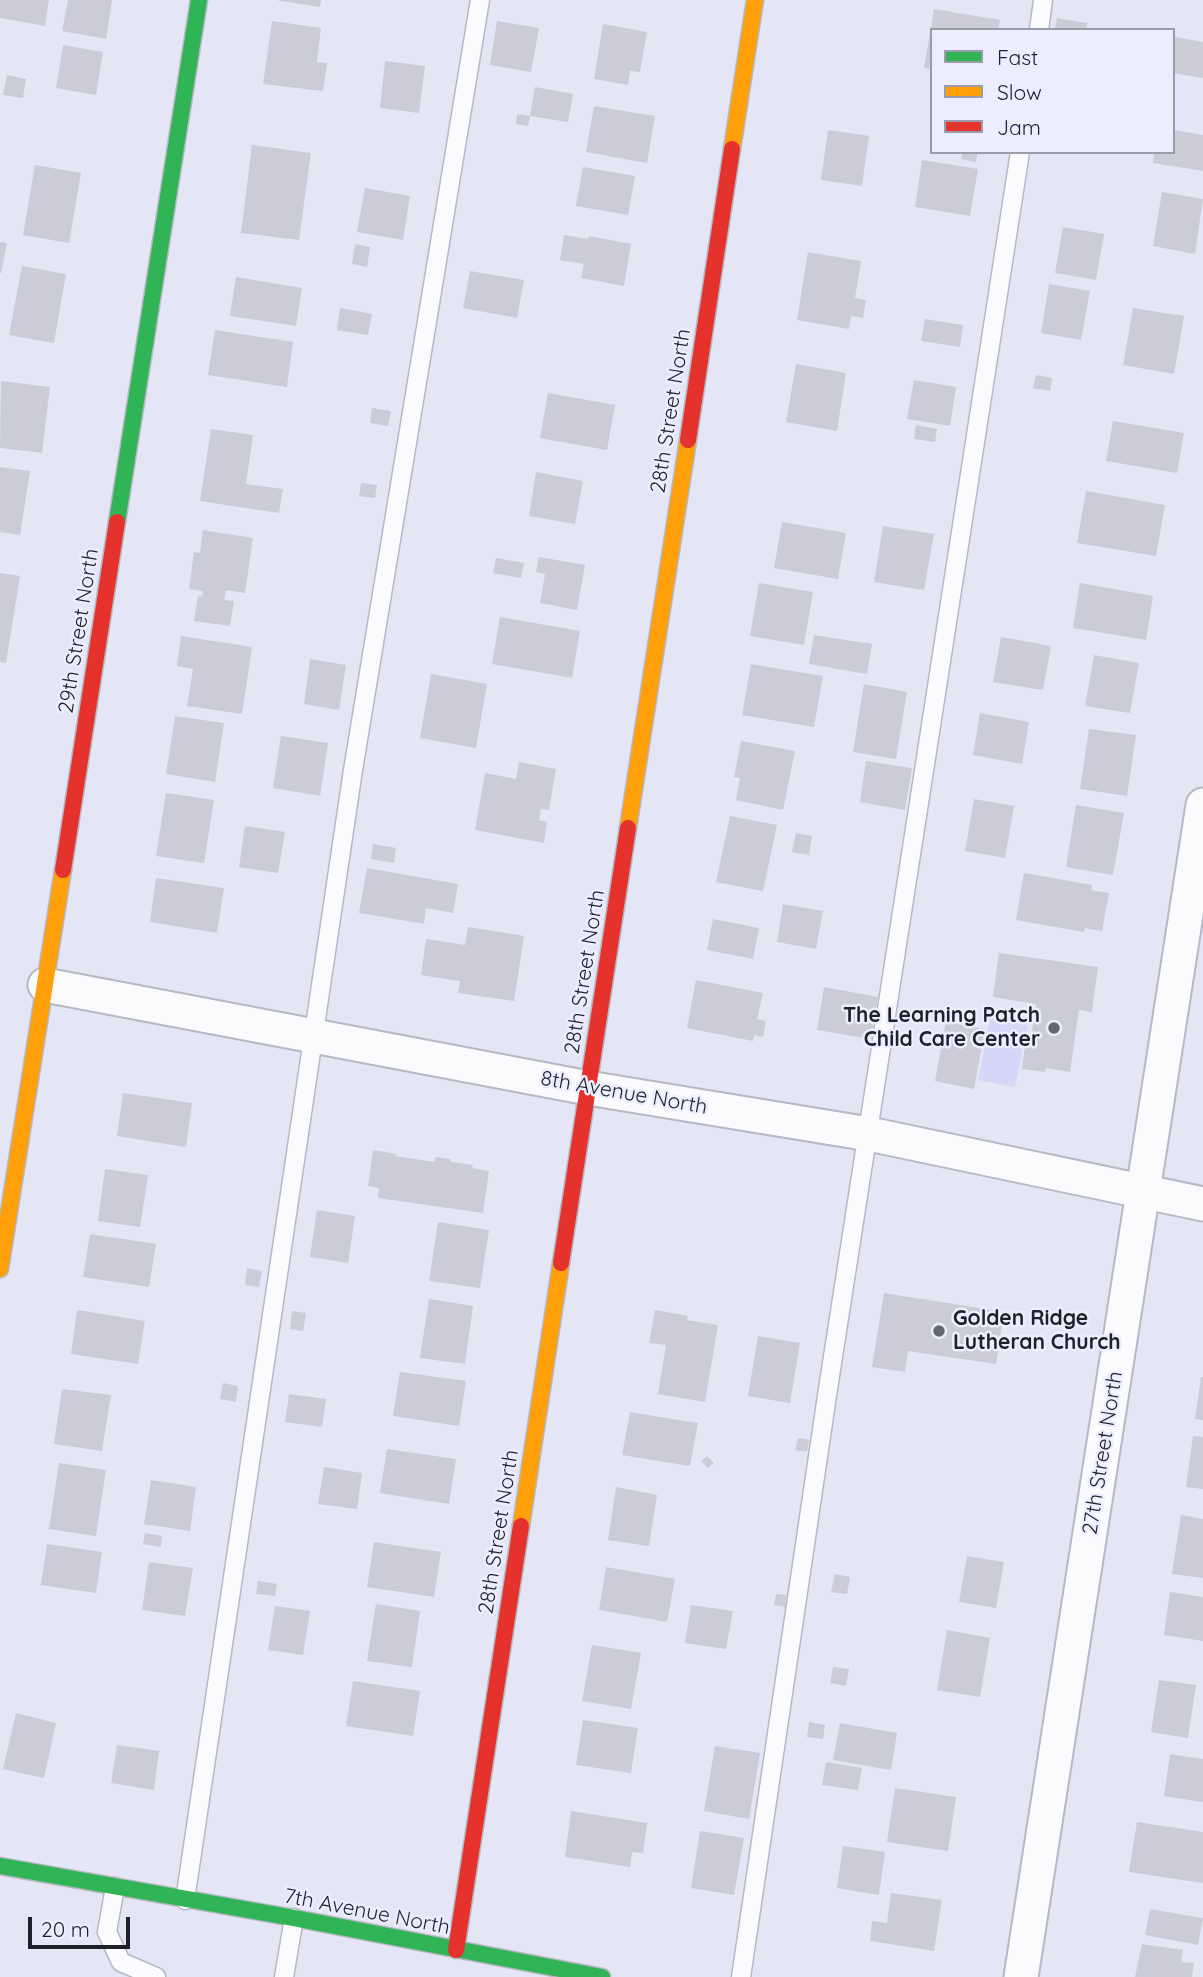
<!DOCTYPE html>
<style>
body{margin:0}
#map{position:relative;width:1203px;height:1977px;overflow:hidden;background:#e4e6f5;font-family:Quicksand,sans-serif}
canvas{display:block}
.legend{position:absolute;left:930px;top:28px;width:245px;height:126px;box-sizing:border-box;background:#eceeff;border:2px solid #9a9caa;margin:0;padding:9px 12px;list-style:none;font-size:21px;color:#1f202a}
.legend li{display:flex;align-items:center;gap:14px;height:35px}
.legend b{width:35px;border:2px solid #9a9caa}
.scale{position:absolute;left:28px;top:1917px;width:102px;height:32px;box-sizing:border-box;border:4px solid #1f202a;border-top:0;padding-left:9px;font-size:21px;line-height:24px;white-space:nowrap;color:#1f202a;-webkit-text-stroke:5px #eceeff;paint-order:stroke}
</style>
<div id="map">
<canvas width="1203" height="1977"></canvas>
<ul class="legend">
<li><b style="height:9px;background:#30b455"></b>Fast</li>
<li><b style="height:9px;background:#ff9f0a"></b>Slow</li>
<li><b style="height:9px;background:#e5322d"></b>Jam</li>
</ul>
<div class="scale">20 m</div>
</div>
<script>
const ctx = document.querySelector('canvas').getContext('2d');
ctx.lineJoin = 'round';
function paint(path, color) {
  ctx.fillStyle = color;
  ctx.fill(path, 'evenodd');
}
function trace(path, color, width, dash) {
  ctx.strokeStyle = color;
  ctx.lineWidth = width;
  ctx.lineCap = dash ? 'butt' : 'round';
  ctx.setLineDash(dash || []);
  ctx.stroke(path);
}
function drawText(font, color, halo, rows, align = 'center') {
  ctx.font = font + ' Quicksand,sans-serif';
  ctx.lineWidth = 5;
  ctx.setLineDash([]);
  ctx.textBaseline = 'middle';
  ctx.strokeStyle = halo;
  ctx.fillStyle = color;
  for (const [text, x, y, turn = 0] of rows) {
    ctx.save();
    ctx.translate(x, y);
    ctx.rotate((+turn || 0) * Math.PI / 180);
    ctx.textAlign = isNaN(turn) ? turn : align;
    if (halo) ctx.strokeText(text, 0, 0);
    ctx.fillText(text, 0, 0);
    ctx.restore();
  }
}
paint(new Path2D(`
 M991,1016L1028,1023L1015,1087L978,1080Z`), '#d4d7f7');
paint(new Path2D(`
 M0,0H49L45,26L0,18Z
 M68,0H112L106,39L62,31Z
 M276,0H321L320,7Z
 M934,9L1000,20L998,30H931Z
 M1057,18L1087,23L1086,30H1055Z
 M272,21L321,28L317,62L327,63L323,91L263,84Z
 M497,21L539,28L531,72L490,65Z
 M603,24L647,32L640,72L630,71L628,85L594,79Z
 M930,33H932V69L924,68Z
 M1175,37L1203,42V78L1173,73Z
 M63,45L103,52L96,95L56,88Z
 M385,61L425,66L419,113L380,108Z
 M7,75L26,79L23,98L3,95Z
 M535,87L573,94L568,122L530,116Z
 M594,106L655,116L647,163L586,152Z
 M517,114L530,116L528,126L516,124Z
 M828,130L869,136L862,186L821,180Z
 M1173,130L1203,135V171L1153,163L1154,152H1173Z
 M252,145L311,153L299,240L241,233Z
 M962,152H978L976,162L961,159Z
 M922,160L978,169L970,216L915,207Z
 M35,165L81,173L69,243L23,235Z
 M583,167L635,176L628,215L576,206Z
 M365,188L410,196L403,240L357,232Z
 M1162,192L1203,199L1195,254L1153,246Z
 M1063,227L1104,234L1096,280L1055,273Z
 M564,235L588,239L589,236L631,244L624,286L581,278L584,264L560,260Z
 M0,242L7,243L1,273H0Z
 M355,244L370,247L367,267L352,264Z
 M808,252L861,261L855,298L866,300L863,318L851,316L849,329L797,320Z
 M22,266L66,274L54,343L9,335Z
 M470,271L524,280L517,318L463,308Z
 M236,277L302,288L296,326L230,316Z
 M1049,284L1090,291L1081,340L1041,333Z
 M340,308L372,314L368,335L337,330Z
 M1133,308L1184,316L1174,374L1123,365Z
 M925,319L963,325L960,347L921,341Z
 M215,330L293,342L287,387L208,375Z
 M796,364L846,373L837,431L786,422Z
 M1036,375L1052,378L1050,391L1033,388Z
 M914,380L956,387L950,426L907,419Z
 M1,381L50,387L42,453L0,448Z
 M548,393L615,405L607,450L540,438Z
 M372,408L391,411L388,426L370,423Z
 M1113,421L1184,433L1177,473L1106,461Z
 M916,425L937,429L935,442L914,439Z
 M211,429L253,435L246,484L283,489L279,513L200,501Z
 M0,467L30,471L20,535L0,532Z
 M536,472L583,481L575,524L529,516Z
 M361,483L377,485L375,498L359,496Z
 M1086,491L1165,505L1156,556L1077,543Z
 M782,522L846,533L838,579L774,568Z
 M883,526L934,534L924,590L874,582Z
 M203,530L253,538L245,593L226,590L224,600L234,601L230,626L194,621L198,596L202,597L203,591L189,589L194,552L200,553Z
 M539,557L585,565L577,610L540,603L545,574L536,572Z
 M496,558L524,563L521,578L493,573Z
 M0,573L20,576L6,663L0,662Z
 M759,583L813,592L804,645L750,636Z
 M1080,583L1153,596L1146,640L1073,628Z
 M500,617L580,631L572,678L492,664Z
 M814,635L872,644L867,674L809,664Z
 M181,636L252,647L242,714L187,706L193,669L177,666Z
 M1001,637L1051,646L1043,690L993,682Z
 M1094,655L1139,663L1130,713L1085,706Z
 M310,659L346,665L339,710L304,704Z
 M751,664L823,676L814,727L742,715Z
 M431,674L487,684L476,748L420,738Z
 M864,684L907,692L896,759L853,752Z
 M980,713L1029,722L1022,764L973,755Z
 M175,716L224,723L215,782L166,774Z
 M1089,729L1136,735L1127,796L1080,789Z
 M281,736L328,743L320,796L273,788Z
 M741,741L795,751L783,810L736,800L740,778L734,777Z
 M866,761L912,768L905,810L860,802Z
 M519,762L556,769L549,810L541,809L539,820L547,822L544,843L475,830L485,773L516,779Z
 M166,793L214,800L204,863L156,856Z
 M974,799L1014,806L1005,858L965,851Z
 M1076,805L1124,813L1113,875L1066,867Z
 M730,816L777,825L763,891L716,882Z
 M245,826L285,832L278,873L239,867Z
 M796,833L812,836L809,855L792,852Z
 M373,844L396,848L394,863L371,859Z
 M367,868L458,884L453,913L426,908L424,924L359,913Z
 M1024,873L1092,885L1091,890L1109,893L1102,931L1085,928L1084,932L1016,920Z
 M156,878L224,888L217,933L150,922Z
 M783,904L823,911L816,949L777,942Z
 M713,919L759,928L753,959L707,950Z
 M468,927L524,936L514,1001L458,993L460,981L421,975L426,939L465,945Z
 M999,953L1098,967L1092,1012L1079,1010L1070,1072L1046,1068L1045,1072L1022,1069L1025,1045H1030L1036,1004L993,997Z
 M696,980L763,993L757,1019L766,1021L763,1037L754,1035L753,1041L687,1028Z
 M824,987L878,997L871,1039L817,1030Z
 M946,1022L985,1029L974,1089L935,1081Z
 M123,1093L192,1103L186,1147L117,1136Z
 M373,1150L396,1154L395,1156L435,1162V1157L451,1159V1162L473,1165L472,1168L489,1171L483,1213L378,1198L379,1188L368,1186Z
 M105,1169L148,1175L140,1227L98,1221Z
 M317,1210L355,1216L348,1263L310,1257Z
 M438,1222L489,1230L480,1288L429,1281Z
 M90,1234L156,1244L149,1287L83,1277Z
 M247,1268L262,1271L259,1287L245,1285Z
 M884,1293L1004,1312L996,1364L908,1351L905,1372L872,1367Z
 M429,1299L473,1306L465,1364L420,1358Z
 M77,1310L145,1321L138,1364L71,1354Z
 M655,1310L688,1316L687,1320L718,1325L705,1402L658,1394L666,1345L649,1343Z
 M292,1311L306,1313L303,1331L290,1329Z
 M758,1336L800,1343L790,1403L748,1396Z
 M400,1372L466,1381L459,1426L393,1416Z
 M1201,1377H1203V1420L1195,1419Z
 M223,1383L238,1386L236,1402L220,1399Z
 M62,1389L111,1395L102,1451L54,1444Z
 M289,1394L326,1399L322,1427L285,1422Z
 M630,1412L698,1423L690,1466L622,1455Z
 M1193,1436L1203,1437V1489L1186,1487Z
 M798,1438L809,1440L807,1452L795,1450Z
 M387,1449L456,1459L449,1504L380,1493Z
 M707,1456L714,1463L708,1468L701,1461Z
 M59,1463L106,1470L96,1536L49,1529Z
 M324,1467L362,1473L357,1509L318,1504Z
 M151,1480L196,1487L190,1531L144,1524Z
 M616,1487L657,1495L649,1546L608,1540Z
 M1181,1515L1203,1519V1578L1172,1574Z
 M145,1533L162,1536L161,1547L143,1544Z
 M374,1542L441,1552L434,1597L367,1587Z
 M47,1544L102,1552L96,1593L41,1585Z
 M967,1556L1004,1562L996,1608L959,1602Z
 M149,1562L193,1568L185,1616L142,1610Z
 M606,1567L675,1579L667,1622L599,1610Z
 M835,1574L850,1577L847,1594L831,1592Z
 M258,1581L277,1584L275,1596L256,1594Z
 M1170,1592L1203,1597V1641L1164,1635Z
 M776,1594L786,1595L785,1607L774,1605Z
 M376,1604L420,1611L412,1667L367,1661Z
 M691,1605L733,1611L726,1649L685,1643Z
 M275,1606L310,1611L303,1655L268,1650Z
 M947,1630L990,1638L980,1697L937,1690Z
 M592,1645L641,1653L631,1709L582,1701Z
 M833,1667L849,1669L846,1686L830,1683Z
 M1159,1680L1196,1685L1188,1738L1151,1732Z
 M353,1681L420,1691L413,1736L346,1726Z
 M16,1713L56,1723L44,1778L3,1769Z
 M583,1720L638,1728L631,1773L576,1765Z
 M809,1722L825,1725L823,1739L807,1737Z
 M840,1723L897,1733L891,1770L833,1760Z
 M117,1745L159,1751L154,1790L111,1783Z
 M715,1746L760,1753L749,1819L704,1811Z
 M1170,1754L1203,1759V1802L1164,1796Z
 M826,1762L862,1768L858,1790L822,1785Z
 M895,1788L956,1797L948,1851L887,1842Z
 M571,1811L647,1823L643,1853L632,1852L630,1867L565,1857Z
 M1137,1822L1203,1832V1883L1129,1872Z
 M700,1831L744,1838L734,1895L691,1888Z
 M843,1846L885,1852L879,1895L837,1888Z
 M891,1893L942,1900L934,1951L870,1941L872,1921L887,1923Z
 M1150,1909L1203,1918L1198,1945L1145,1935Z
 M1142,1944L1183,1950L1181,1962L1194,1963L1192,1977H1135Z`), '#cbccd8');
const lane = new Path2D(`
 M1039,30L1043,0
 M115,1887L107,1932L121,1962L156,1977
 M185,1900L353,770L480,0
 M284,1977L294,1918
 M741,1977L828,1389L1020,152`);
const street = new Path2D(`
 M45,985L588,1088L869,1134L1203,1204
 M1021,1977L1203,805`);
const fast = new Path2D(`
 M117,522L199,0
 M0,1866L294,1918L602,1977`);
const slow = new Path2D(`
 M732,149L755,0
 M628,828L688,440
 M0,1269L63,870
 M521,1526L561,1263`);
const jam = new Path2D(`
 M688,440L732,149
 M63,870L117,522
 M561,1263L628,828
 M456,1950L521,1526`);
trace(lane, '#b6b8c4', 21);
trace(street, '#b6b8c4', 37);
trace(fast, '#b6b8c4', 19);
trace(slow, '#b6b8c4', 19);
trace(jam, '#b6b8c4', 19);
trace(lane, '#fbfbfe', 18);
trace(street, '#fbfbfe', 33);
trace(fast, '#30b455', 16);
trace(slow, '#ff9f0a', 16);
trace(jam, '#e5322d', 16);
for (const [x, y, r, color] of [
 [1054,1028,7,"#646571"],
 [939,1331,7,"#646571"]
]) {
  const dot = new Path2D();
  dot.arc(x, y, r, 0, 2 * Math.PI);
  ctx.fillStyle = color;
  ctx.fill(dot);
  trace(dot, '#eceeff', 2.5);
}
drawText('21px', '#1f202a', '#eceeff', [
 ["28th Street North",671,411,-81],
 ["29th Street North",79,631,-81],
 ["28th Street North",585,972,-81],
 ["8th Avenue North",624,1093,10],
 ["27th Street North",1103,1453,-81],
 ["28th Street North",499,1532,-81],
 ["7th Avenue North",367,1912,11]
]);
drawText('bold 21px', '#1f202a', '#eceeff', [
 ["The Learning Patch",1040,1016],
 ["Child Care Center",1040,1040],
 ["Golden Ridge",953,1319,"left"],
 ["Lutheran Church",953,1343,"left"]
], 'right');
</script>
